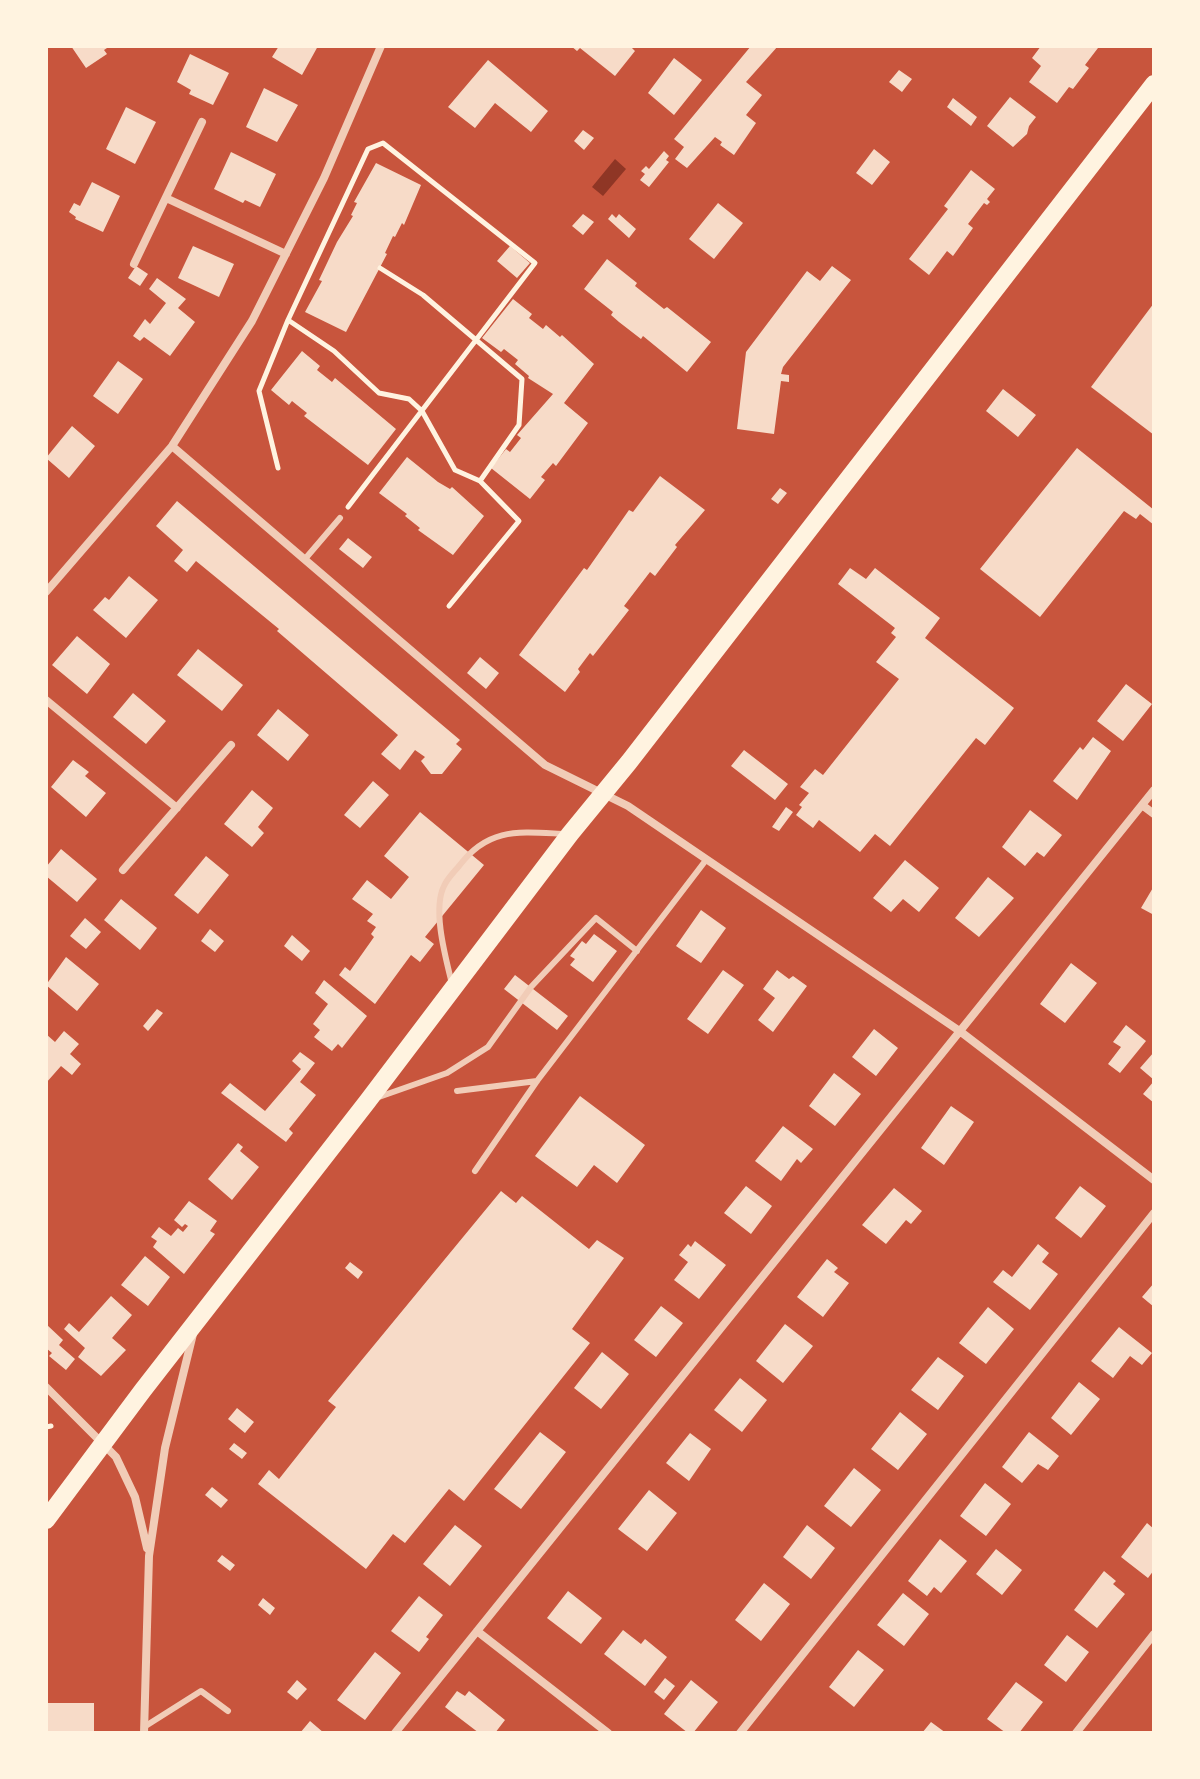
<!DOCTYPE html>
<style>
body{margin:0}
#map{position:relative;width:1200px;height:1779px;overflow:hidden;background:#c8553d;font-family:"Roboto Condensed",sans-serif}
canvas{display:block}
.frame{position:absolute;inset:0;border:48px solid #fff3e0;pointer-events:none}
</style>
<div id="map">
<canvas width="1200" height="1779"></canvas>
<div class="frame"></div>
</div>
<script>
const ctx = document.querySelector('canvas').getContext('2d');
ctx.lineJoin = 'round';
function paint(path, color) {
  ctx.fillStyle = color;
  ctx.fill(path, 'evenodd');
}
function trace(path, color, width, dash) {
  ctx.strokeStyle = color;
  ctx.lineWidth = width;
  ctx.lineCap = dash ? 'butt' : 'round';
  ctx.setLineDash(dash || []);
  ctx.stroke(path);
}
paint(new Path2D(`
 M615,159L626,169L603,196L592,187Z`), '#8f3625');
paint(new Path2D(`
 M71,46H110L104,50L107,54L86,68Z
 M279,46H318L302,75L272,57Z
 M571,46H630L635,51L615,76L580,48L577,51Z
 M751,46H778L746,82L762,95L746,115L756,123L734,155L720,145L722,142L715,137L687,168L675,159L684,147L674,139Z
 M1041,46L1098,48L1085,65L1089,68L1073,89L1069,87L1057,103L1029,82L1041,66L1032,58Z
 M190,54L229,73L213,105L189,94L191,90L177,82Z
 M674,58L702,80L674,115L648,93Z
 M488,60L548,111L531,132L495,103L475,128L448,107Z
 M899,70L912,79L902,92L889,82Z
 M264,88L298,105L277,142L246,127Z
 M1010,97L1036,117L1029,126L1027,134L1013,147L987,126Z
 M953,98L977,117L971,126L947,107Z
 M126,107L156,122L135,164L106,149Z
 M583,130L594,138L584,150L574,141Z
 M874,149L890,162L872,185L856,173Z
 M664,151L669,156L666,160L669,162L649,187L640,180L645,174L641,171L646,166L649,169Z
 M231,152L276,174L260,207L245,200L243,203L214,189Z
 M376,163L421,185L404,225L402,223L395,237L393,236L385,253L387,254L346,332L305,312L322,281L319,280L337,242L353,216L351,215L357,203L354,202Z
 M971,170L995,189L987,199L990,202L987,205L984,203L968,224L973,228L953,256L947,251L929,275L909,259L948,209L944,206Z
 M92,182L120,196L103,232L75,219L76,217L69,212L74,203L80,206Z
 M718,203L743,223L714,259L689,239Z
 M583,214L594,222L583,235L572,226Z
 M612,214L616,218L619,214L636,229L629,238L608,219Z
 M193,246L234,264L219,297L178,278Z
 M510,246L530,263L517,278L497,261Z
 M607,259L637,283L635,286L664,309L667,307L711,342L687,372L643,336L641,339L619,322L611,315L613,312L584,289Z
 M136,266L148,274L140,286L128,278Z
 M832,266L851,280L783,367L781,374L789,375V382L781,381L774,434L737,429L746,352L807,271L820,281Z
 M157,278L186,299L178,308L195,322L170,356L144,337L140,341L133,336L145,319L150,324L166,303L149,289Z
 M513,299L532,314L529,318L543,329L546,325L560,337L562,335L594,364L564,403L588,423L556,466L553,463L541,477L545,480L530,499L491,468L506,449L510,452L521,438L517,435L553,394L528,378L529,376L515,364L518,360L504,349L501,352L482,338Z
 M1154,303V435L1091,387Z
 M302,351L320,366L317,370L332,382L335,378L396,429L368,465L304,416L307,413L292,401L289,405L271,390Z
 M118,361L143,379L118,414L93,396Z
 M1003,389L1036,415L1018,437L986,411Z
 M72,426L95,446L69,478L46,458Z
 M1077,448L1154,510V525L1140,514L1136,519L1124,511L1040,617L980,569Z
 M407,457L438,482L450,489L452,487L484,516L453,555L418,530L420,528L405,516L407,514L379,493Z
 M660,476L705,510L675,545L677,547L655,576L650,572L624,606L629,610L593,656L590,653L578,669L580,672L565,692L519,655L584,568L587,570L629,510L633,512Z
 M780,488L787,493L778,504L771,499Z
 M177,501L460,740L456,744L462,749L442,774H431L421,761L425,757L415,750L400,770L381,754L398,735L277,631L279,629L196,561L187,572L174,561L183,550L156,526Z
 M348,538L372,557L363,568L339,549Z
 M850,568L866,579L875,568L940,618L925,638L1014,708L985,745L976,738L890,846L875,834L860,852L819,820L813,828L796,815L802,807L799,805L809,793L800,787L815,769L823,775L899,679L876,662L896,637L891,633L895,628L838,584Z
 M129,576L158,600L126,638L93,610L105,597L109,600Z
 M77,636L110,664L87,694L52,665Z
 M198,649L243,685L222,711L177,675Z
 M480,657L499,673L486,689L467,673Z
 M1126,684L1152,704L1123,741L1097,721Z
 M133,693L166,721L146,744L113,717Z
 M278,709L309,735L288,761L257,735Z
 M1093,737L1111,751L1077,800L1053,781L1080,747L1083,750Z
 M744,750L788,784L775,800L731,766Z
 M73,760L89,772L85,776L106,793L86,817L51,787Z
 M373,781L389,795L360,828L344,815Z
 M252,790L273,808L258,827L264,833L252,847L224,824Z
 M786,807L793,812L779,831L772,827Z
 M1030,810L1062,835L1044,857L1037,852L1025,866L1002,847Z
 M420,812L484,865L425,937L434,944L420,962L411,955L375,1004L339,975L345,967L350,971L374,937L371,934L376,927L367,921L373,914L352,899L367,880L391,899L409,877L384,856Z
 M61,849L97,879L77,902L46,876V867Z
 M206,856L229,875L198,914L174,895Z
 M905,860L939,888L919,912L903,899L891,912L873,898Z
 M988,877L1014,898L979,937L955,918Z
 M1154,886V915L1141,908Z
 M121,899L157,928L140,950L104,920Z
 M701,910L726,928L701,963L676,946Z
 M85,918L101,932L86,949L70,936Z
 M210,929L224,941L215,952L201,941Z
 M594,934L617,951L593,982L570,965L575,959L570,956L582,941L586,944Z
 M292,935L310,951L302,961L284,946Z
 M66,957L99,984L77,1011L46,985Z
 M1071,963L1097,983L1065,1023L1040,1004Z
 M723,970L744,985L708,1034L687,1019Z
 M777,970L789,979L793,976L807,986L773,1032L758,1020L775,998L763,989Z
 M515,975L568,1016L557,1030L504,989Z
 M324,980L367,1016L342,1048L338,1044L332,1051L314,1037L320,1030L313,1024L328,1004L315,993Z
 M157,1009L163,1013L148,1031L143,1026Z
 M1126,1025L1146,1041L1120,1073L1108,1064L1121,1047L1113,1042Z
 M874,1029L898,1048L876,1076L852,1057Z
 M64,1031L79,1044L70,1054L81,1064L72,1075L61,1066L46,1083V1034L55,1042Z
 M300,1052L315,1063L300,1082L316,1095L289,1129L293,1133L286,1142L221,1093L230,1083L265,1111L301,1069L292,1061Z
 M1154,1052V1080L1140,1068Z
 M834,1073L861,1094L835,1126L809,1106Z
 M1154,1081V1103L1143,1094Z
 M580,1096L645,1145L617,1183L594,1165L577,1187L535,1156Z
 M951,1106L974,1122L944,1165L921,1148Z
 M783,1126L813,1149L801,1163L797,1159L781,1181L755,1161Z
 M238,1143L243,1147L240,1151L259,1167L232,1200L208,1179Z
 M746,1186L772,1206L751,1234L724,1213Z
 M1080,1186L1106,1206L1081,1238L1055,1218Z
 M894,1188L922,1211L911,1224L906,1220L886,1244L862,1225Z
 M501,1191L516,1203L522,1196L589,1249L597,1240L624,1258L572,1329L590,1343L464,1501L449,1489L405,1543L393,1534L366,1569L258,1484L269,1470L279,1479L336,1407L328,1401Z
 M189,1201L217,1221L210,1231L215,1234L184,1274L153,1247L157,1241L151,1237L159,1227L171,1236L178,1228L183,1232L188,1226L185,1224L182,1227L174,1220Z
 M695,1241L726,1265L699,1299L674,1280L688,1262L679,1255L688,1244L691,1247Z
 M1038,1244L1049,1253L1042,1262L1058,1274L1030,1310L993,1282L1003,1270L1012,1277Z
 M145,1256L170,1277L148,1306L121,1285Z
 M827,1259L838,1268L834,1272L849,1283L823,1317L797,1297Z
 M350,1262L363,1272L358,1279L345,1268Z
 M1154,1283V1307L1142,1297Z
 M111,1296L132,1315L112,1338L126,1350L101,1376L78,1357L85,1348L64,1329L69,1323L79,1332Z
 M661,1306L683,1323L656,1357L634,1340Z
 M988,1307L1014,1329L986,1364L959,1343Z
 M46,1324L63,1340L59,1345L75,1359L66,1370L49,1356L52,1353L46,1348Z
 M785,1324L813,1346L783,1383L756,1361Z
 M1119,1327L1152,1353L1142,1365L1130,1356L1113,1378L1091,1361Z
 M602,1352L629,1374L601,1409L574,1388Z
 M938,1357L964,1376L938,1410L911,1390Z
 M740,1378L767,1400L742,1432L714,1410Z
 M1079,1382L1100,1399L1071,1435L1051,1418Z
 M237,1408L254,1422L245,1433L228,1419Z
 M900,1412L927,1434L898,1470L871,1449Z
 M540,1432L566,1452L521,1509L494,1489Z
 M1029,1432L1059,1456L1048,1470L1038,1464L1022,1483L1002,1467Z
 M690,1433L711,1449L689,1481L666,1463Z
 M234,1443L247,1453L242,1459L229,1449Z
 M854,1468L881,1490L851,1527L824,1506Z
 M985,1483L1011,1504L986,1536L960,1516Z
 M212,1487L228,1500L221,1508L205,1495Z
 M649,1490L677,1513L647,1551L618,1529Z
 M1147,1523L1154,1529V1570L1148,1578L1121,1557Z
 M455,1525L482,1546L450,1586L423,1564Z
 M807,1525L835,1548L811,1579L783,1557Z
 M940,1539L967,1561L941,1593L934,1587L927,1596L908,1581Z
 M996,1549L1022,1570L1002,1595L976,1574Z
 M222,1555L235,1565L230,1571L217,1561Z
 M1104,1571L1116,1581L1113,1584L1125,1594L1097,1628L1074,1610Z
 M764,1583L790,1604L761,1641L735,1620Z
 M568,1591L602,1618L581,1644L547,1618Z
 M903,1593L929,1614L904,1646L877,1625Z
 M419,1596L443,1615L426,1637L429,1639L419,1652L391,1631Z
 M263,1598L275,1608L270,1615L258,1605Z
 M623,1630L641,1644L645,1639L667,1657L645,1686L604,1654Z
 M1067,1635L1089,1652L1066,1682L1044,1665Z
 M858,1650L884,1670L854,1707L829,1687Z
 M375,1652L401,1673L365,1720L337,1700Z
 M665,1678L675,1686L664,1700L654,1692Z
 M297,1680L307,1689L297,1700L287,1692Z
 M691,1680L718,1702L693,1733H688L664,1714Z
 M1016,1682L1043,1702L1019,1733H1006L987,1719Z
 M457,1691L465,1696L469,1691L505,1720L495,1733H479L445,1707Z
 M46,1703H94V1733H46Z
 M310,1721L324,1733H300Z
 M931,1722L946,1733H922Z`), '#f7dbc8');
trace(new Path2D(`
 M380,268L423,295L522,379L519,425L480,481
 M278,468L259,391L288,320
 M348,507L535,263L383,143L368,149L288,320L334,351L379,393L409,399L422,411L455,470L480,481L519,521L449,606
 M46,1427L51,1426`), '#fff3e0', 5);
trace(new Path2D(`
 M305,559L340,518
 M452,984C446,959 432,910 444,886C447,879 454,872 459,866C489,826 521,832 566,834
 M457,1091L537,1081
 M376,1098L447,1073L488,1047L531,987L596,918L637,951
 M475,1171L537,1081L706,860
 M144,1727L201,1691L228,1711`), '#f1ccb7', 6);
trace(new Path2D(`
 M166,198L286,254
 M134,264L202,122
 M172,446L545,765L628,806L961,1032L1154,1180
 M46,592L172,446L252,321L324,178L381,46
 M46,700L177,808
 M1142,805L1154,814
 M123,870L231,745
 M46,1387L116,1457L135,1497L147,1548
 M477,1631L608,1733
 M144,1733L149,1556L165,1448L193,1334
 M395,1733L1154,790
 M740,1733L1154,1213
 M1076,1733L1154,1634`), '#f1ccb7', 8);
trace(new Path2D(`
 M46,1520L143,1390L367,1102L570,834L629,762L1154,84`), '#fff3e0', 18);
</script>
